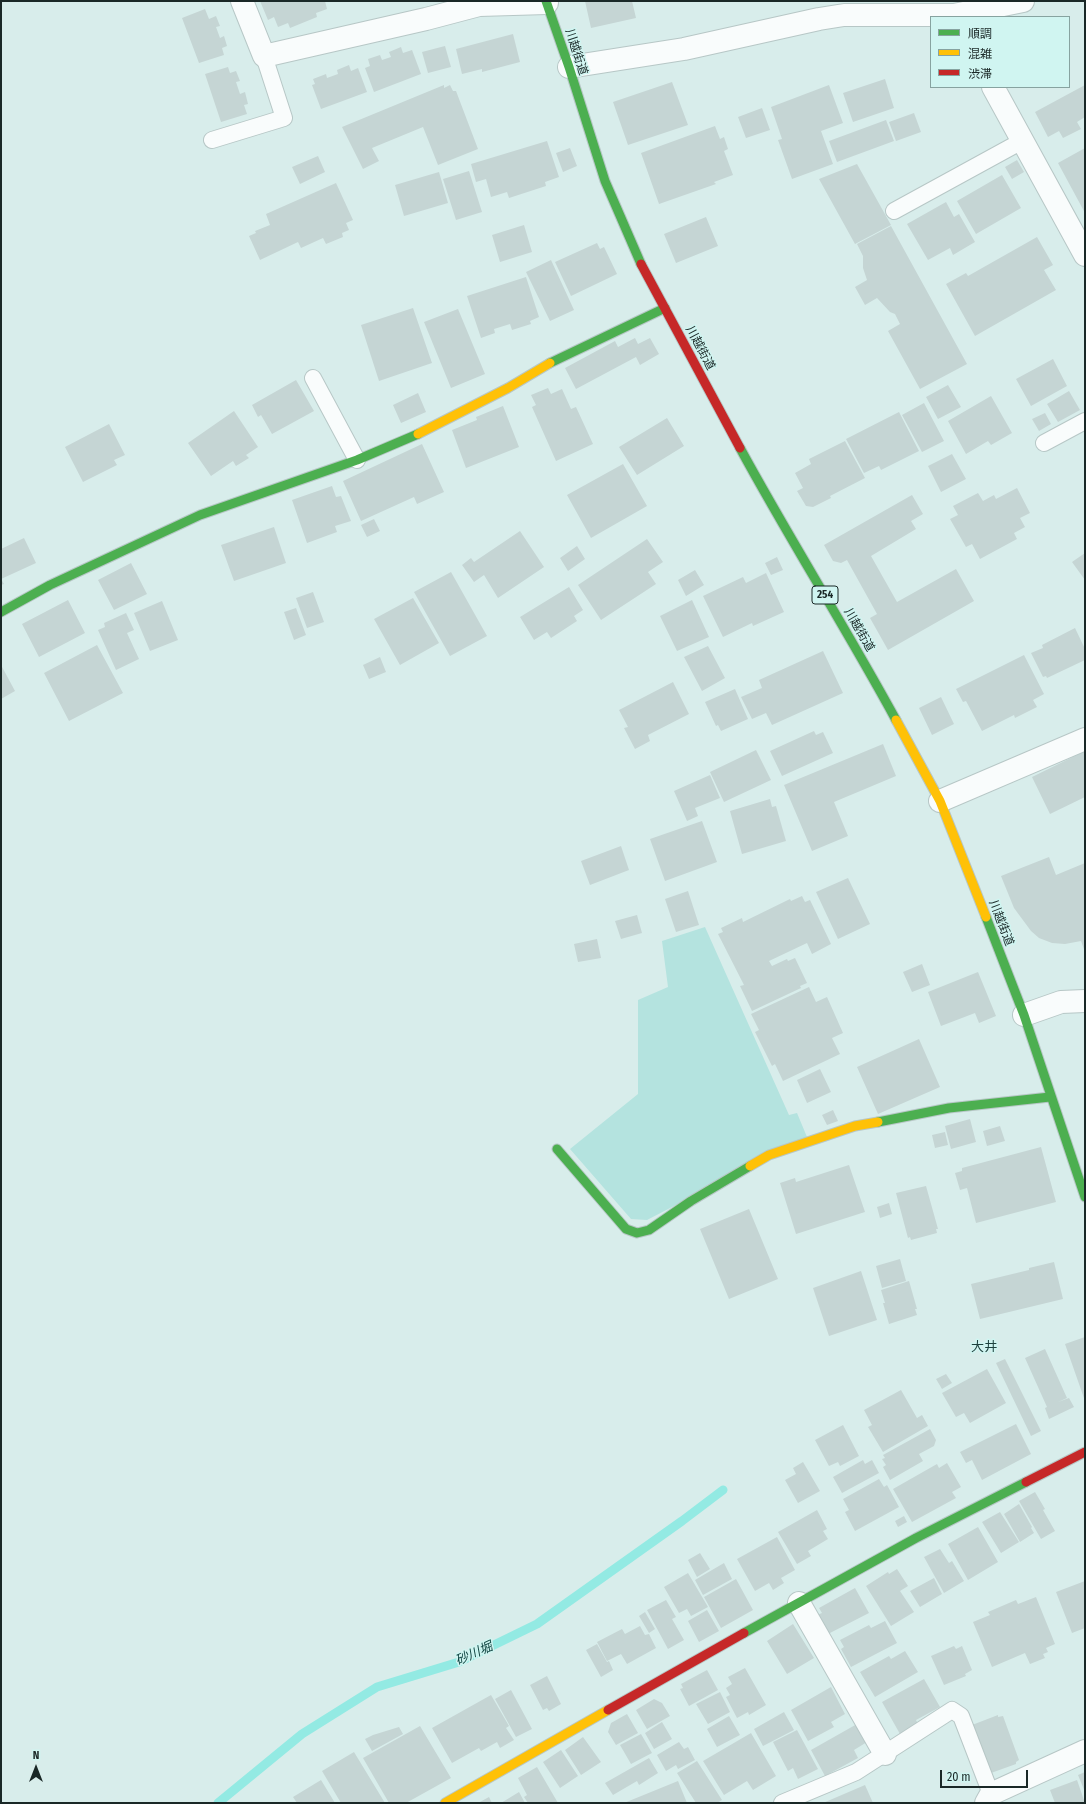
<!DOCTYPE html>
<meta charset="utf-8">
<style>
body{margin:0}
#map{position:relative;width:1086px;height:1804px;overflow:hidden;background:#d8edeb;font-family:"Fira Sans Condensed","Noto Sans JP",sans-serif}
canvas{display:block}
.frame{position:absolute;inset:0;border:2px solid #1a2827;pointer-events:none}
.legend{position:absolute;left:930px;top:16px;width:140px;height:72px;box-sizing:border-box;background:#d0f5f1;border:1px solid #87a3a0;margin:0;padding:5px 7px;list-style:none;font-size:12px;color:#1a2827}
.legend li{display:flex;align-items:center;gap:8px;height:20px}
.legend b{width:20px;border:1px solid #87a3a0}
.north{position:absolute;left:16px;top:1748px;width:40px;height:40px;-webkit-text-stroke:3px #d0f5f1;paint-order:stroke;rotate:0deg;font-size:11px;font-weight:700;line-height:16px;text-align:center;color:#1a2827}
.north::after{content:'';display:block;margin:auto;width:14px;height:18px;background:#1a2827;clip-path:polygon(50% 0,100% 100%,50% 72%,0 100%)}
.scale{position:absolute;left:940px;top:1770px;width:88px;height:18px;box-sizing:border-box;border:2px solid #1a2827;border-top:0;padding-left:5px;font-size:12px;line-height:14px;white-space:nowrap;color:#1a2827;-webkit-text-stroke:3px #d0f5f1;paint-order:stroke}
</style>
<div id="map">
<canvas width="1086" height="1804"></canvas>
<div class="frame"></div>
<ul class="legend">
<li><b style="height:5px;background:#4caf50"></b>順調</li>
<li><b style="height:5px;background:#ffc107"></b>混雑</li>
<li><b style="height:5px;background:#c62828"></b>渋滞</li>
</ul>
<div class="north">N</div>
<div class="scale">20 m</div>
</div>
<script>
const ctx = document.querySelector('canvas').getContext('2d');
ctx.lineJoin = 'round';
function paint(path, color) {
  ctx.fillStyle = color;
  ctx.fill(path, 'evenodd');
}
function trace(path, color, width, dash) {
  ctx.strokeStyle = color;
  ctx.lineWidth = width;
  ctx.lineCap = dash ? 'butt' : 'round';
  ctx.setLineDash(dash || []);
  ctx.stroke(path);
}
function drawText(font, color, halo, rows, align = 'center') {
  ctx.font = font + ' "Fira Sans Condensed","Noto Sans JP",sans-serif';
  ctx.lineWidth = 3;
  ctx.setLineDash([]);
  ctx.textBaseline = 'middle';
  ctx.strokeStyle = halo;
  ctx.fillStyle = color;
  for (const [text, x, y, turn = 0] of rows) {
    ctx.save();
    ctx.translate(x, y);
    ctx.rotate((+turn || 0) * Math.PI / 180);
    ctx.textAlign = isNaN(turn) ? turn : align;
    if (halo) ctx.strokeText(text, 0, 0);
    ctx.fillText(text, 0, 0);
    ctx.restore();
  }
}
paint(new Path2D(`
 M705,927L789,1115L797,1113L807,1137L647,1220L631,1219L570,1149L638,1094V1000L668,987L662,941Z`), '#b4e3df');
trace(new Path2D(`
 M218,1803L302,1734L377,1687L459,1662L537,1624L682,1521L723,1490`), '#93eae3', 9);
paint(new Path2D(`
 M260,1H325L327,9L316,13L317,17L290,28L288,23L278,27L274,17L268,20Z
 M585,1H632L636,18L591,28Z
 M205,9L209,19L216,16L220,26L216,27L220,38L224,36L227,46L222,48L224,55L199,63L182,18Z
 M513,34L520,62L482,72V69L462,74L456,49Z
 M445,46L451,67L428,73L422,52Z
 M401,47L403,53L412,50L421,74L374,92L365,68L370,66L368,59L380,55L382,60L391,57L389,52Z
 M349,65L351,71L358,68L367,92L321,109L312,85L315,84L313,79L326,74L327,78L338,74L337,70Z
 M228,67L230,73L236,71L240,81L236,82L240,94L245,92L248,104L244,105L247,114L221,122L205,74Z
 M885,79L894,108L853,122L843,93Z
 M672,82L688,125L628,145L613,102Z
 M444,85V88L450,85L453,91H456L478,149L438,165L423,127L372,148L379,161L363,169L342,127Z
 M829,85L843,123L821,131L833,164L792,179L778,140L782,139L771,107Z
 M1085,85V117L1077,122L1081,129L1063,138L1059,131L1048,137L1035,112Z
 M762,108L770,130L746,138L738,117Z
 M914,113L921,132L896,141L889,122Z
 M886,120L894,141L837,162L829,141Z
 M715,126L720,139L724,137L728,149L724,151L733,175L714,182L716,184L659,204L641,153Z
 M547,141L559,177L545,182L546,186L509,198L507,192L491,197L486,179L476,182L471,164Z
 M570,148L577,166L563,172L556,153Z
 M1085,148V213L1058,163Z
 M318,156L325,172L300,184L292,167Z
 M1017,160L1024,172L1012,179L1005,167Z
 M857,164L891,225L855,244L819,179Z
 M469,171L482,212L456,220L443,179Z
 M439,172L448,203L404,216L395,185Z
 M1002,175L1021,208L976,234L957,201Z
 M336,183L353,220L346,223L349,230L342,233L343,237L326,244L323,238L301,248L298,242L260,260L249,236L256,233L255,231L270,225L266,214Z
 M946,202L954,217L959,214L975,242L953,255L950,248L928,260L907,224Z
 M706,217L718,246L676,263L664,234Z
 M524,225L532,252L500,262L492,235Z
 M891,226L967,364L920,389L888,331L900,324L895,314L890,312L877,298L865,305L855,287L867,280L863,268V256L857,244Z
 M1037,237L1053,265L1044,270L1056,290L975,336L946,284L966,273L968,276Z
 M597,243L600,249L604,247L617,274L571,296L555,262Z
 M551,260L574,310L550,321L526,272Z
 M526,277L539,317L530,321L531,324L512,330L510,324L494,329L495,333L481,338L467,296Z
 M413,308L432,363L379,381L361,325Z
 M458,309L485,374L451,388L424,322Z
 M635,338L638,344L650,338L659,354L640,365L636,357L576,389L565,368L615,341L618,347Z
 M1053,359L1067,386L1031,406L1016,379Z
 M296,380L314,411L272,434L261,415L258,417L252,405Z
 M948,385L961,407L938,419L926,397Z
 M548,388L551,394L562,389L571,409L576,407L593,444L556,461L532,407L536,405L531,395Z
 M1069,391L1080,410L1058,422L1047,404Z
 M418,393L426,412L401,423L393,405Z
 M991,396L1012,433L991,445L988,441L966,454L948,421Z
 M924,403L944,441L922,452L902,415Z
 M503,406L519,447L466,468L452,430L477,420L476,417Z
 M234,411L258,447L246,455L249,458L236,466L233,461L211,476L188,443Z
 M899,412L919,451L881,470L879,466L864,473L846,439Z
 M1045,413L1051,424L1039,431L1032,419Z
 M667,418L684,446L637,475L619,447Z
 M109,424L125,455L114,460L117,465L83,482L65,447Z
 M845,441L865,478L830,496L831,498L813,507L806,506L797,491L803,488L795,473L811,464L809,459Z
 M422,444L444,492L417,504L414,497L361,521L343,481Z
 M952,454L966,479L941,492L928,466Z
 M623,464L647,506L591,538L567,495Z
 M332,486L336,497L341,496L351,521L335,526L337,532L307,543L292,500Z
 M1017,488L1030,513L1020,518L1025,527L1014,533L1017,539L980,559L972,544L966,547L950,519L958,515L953,506L978,493L983,501L994,495L996,499Z
 M912,495L923,514L911,521L916,529L871,556L897,602L956,569L974,601L888,650L870,618L877,614L847,560L841,563L833,561L824,545Z
 M374,519L380,531L367,537L361,525Z
 M274,527L286,563L234,581L221,545Z
 M520,531L544,567L498,598L484,575L474,582L462,565L471,558L474,562Z
 M24,538L36,563L1,579L4,584L1,585V549Z
 M647,539L663,562L648,572L656,584L601,620L578,585Z
 M577,546L585,559L568,571L560,558Z
 M1085,553V580L1072,562Z
 M777,557L783,570L771,575L765,563Z
 M131,563L147,594L114,610L98,580Z
 M695,570L704,585L686,596L678,580Z
 M451,572L487,636L450,656L414,592Z
 M766,573L784,612L753,626L752,623L723,637L703,596L743,577L746,583Z
 M569,587L583,610L574,616L577,621L551,638L547,632L534,640L520,617Z
 M313,592L324,622L307,628L296,598Z
 M413,598L439,643L400,665L374,619Z
 M68,600L85,633L39,657L22,624Z
 M692,600L709,637L677,651L660,616Z
 M162,601L178,640L150,651L134,613Z
 M296,608L306,635L294,640L284,612Z
 M126,613L134,630L127,633L139,659L116,670L98,630L105,627L104,623Z
 M1075,628L1085,649V660L1047,678L1046,676L1043,677L1031,653L1043,648L1042,645Z
 M97,645L123,693L69,721L44,673Z
 M708,646L725,678L702,691L684,657Z
 M823,651L843,693L772,725L766,713L752,719L741,697L762,688L759,680Z
 M1024,655L1044,694L1033,700L1037,707L1015,718L1014,715L982,731L966,701L963,702L956,689Z
 M380,657L386,672L369,679L363,665Z
 M1,665L15,691L1,699Z
 M673,682L689,714L648,735L650,741L635,749L624,728L628,727L619,710Z
 M735,689L748,719L721,731L718,725L716,726L705,702Z
 M941,697L954,724L932,735L919,708Z
 M814,731L816,735L823,732L833,753L782,776L770,751Z
 M883,744L896,776L834,802L848,836L812,851L784,785Z
 M756,750L771,780L724,802L710,772Z
 M1085,751V797L1050,814L1032,777Z
 M710,775L720,798L695,808L698,816L687,821L674,791Z
 M770,799L772,807L776,806L786,841L742,854L730,811Z
 M702,821L717,862L665,881L650,839Z
 M621,846L629,870L590,885L581,861Z
 M1049,857L1056,875L1085,863V952L1081,941L1065,944L1052,943L1039,938L1031,931L1014,908L1001,876Z
 M848,878L870,924L838,939L816,892Z
 M688,891L699,925L676,932L665,899Z
 M802,896L805,902L810,900L831,944L812,954L807,943L769,961L772,966L787,959L788,961L795,958L807,983L800,986L801,988L752,1011L740,986L744,985L718,934L723,932L721,928L742,918L743,922L790,899L791,901Z
 M637,915L642,933L621,939L615,921Z
 M597,939L601,958L578,962L574,944Z
 M922,964L930,985L912,992L903,972Z
 M978,972L996,1016L979,1023L975,1013L941,1026L928,992Z
 M809,987L816,1002L827,997L843,1033L832,1038L840,1054L783,1081L775,1064L772,1066L755,1032L759,1030L751,1014Z
 M919,1039L940,1087L878,1114L857,1067Z
 M820,1069L831,1092L807,1103L797,1080Z
 M833,1110L838,1121L827,1125L822,1115Z
 M970,1119L976,1142L951,1149L945,1126Z
 M1000,1126L1005,1141L987,1146L983,1131Z
 M945,1132L948,1145L935,1148L932,1135Z
 M1041,1147L1056,1202L976,1223L967,1188L960,1190L955,1173L962,1171V1168Z
 M849,1165L865,1212L796,1234L780,1183L795,1178L796,1182Z
 M926,1186L938,1229H936L937,1233L911,1240L910,1237L908,1238L896,1193Z
 M889,1203L892,1214L880,1218L877,1207Z
 M749,1209L778,1279L729,1299L700,1229Z
 M900,1259L906,1281L882,1288L876,1266Z
 M1054,1262L1063,1299L980,1319L971,1284L1029,1270V1268Z
 M861,1271L877,1320L829,1336L813,1288Z
 M909,1281L917,1309H915L917,1315L889,1324L883,1303H885L881,1290Z
 M1085,1337V1401L1065,1344Z
 M1045,1349L1067,1398L1058,1402L1069,1398L1074,1407L1049,1419L1045,1408L1047,1407L1025,1358Z
 M1005,1359L1041,1431L1031,1436L996,1363Z
 M987,1369L1006,1403L970,1423L964,1413L956,1417L942,1393Z
 M946,1374L952,1383L942,1389L936,1379Z
 M901,1390L917,1418L922,1415L928,1426L883,1452L868,1427L872,1425L864,1410Z
 M1016,1424L1031,1454L982,1480L972,1460L966,1463L960,1452Z
 M843,1425L859,1456L840,1466L838,1462L829,1466L815,1440Z
 M930,1429L936,1440L934,1446L919,1454L923,1461L890,1480L883,1467L886,1465L882,1459L885,1458L883,1455Z
 M863,1460L865,1464L872,1460L879,1473L842,1493L833,1477Z
 M803,1462L820,1491L798,1503L785,1480L796,1474L793,1468Z
 M947,1463L961,1487L952,1492L956,1498L912,1522L893,1489L937,1464L939,1468Z
 M879,1479L884,1487L887,1485L899,1507L855,1531L845,1512L849,1510L843,1499Z
 M1035,1492L1045,1509L1043,1510L1055,1531L1041,1539L1019,1501Z
 M1019,1504L1032,1527L1031,1528L1034,1533L1020,1542L1004,1514Z
 M817,1510L827,1529L823,1531L828,1539L808,1551L811,1556L797,1564L778,1532Z
 M1000,1512L1019,1542L1001,1553L982,1522Z
 M904,1516L907,1522L898,1527L895,1521Z
 M978,1527L998,1562L968,1580L948,1544Z
 M777,1537L795,1570L781,1578L784,1583L773,1590L769,1583L755,1591L737,1559Z
 M940,1549L949,1563L952,1561L964,1581L944,1593L924,1557Z
 M700,1553L710,1569L697,1577L688,1560Z
 M724,1563L732,1579L703,1595L695,1580Z
 M897,1569L908,1586L900,1591L914,1612L891,1626L866,1586L888,1572L889,1574Z
 M688,1573L708,1607L691,1616L687,1609L679,1613L664,1587Z
 M934,1578L942,1594L920,1607L910,1591Z
 M736,1579L753,1610L721,1628L704,1597Z
 M1085,1581V1628L1072,1633L1056,1592Z
 M855,1588L869,1613L828,1634L817,1615L822,1613L819,1608Z
 M1036,1597L1055,1644L1046,1648L1048,1652L1043,1654L1045,1658L1030,1664L1025,1653L992,1667L973,1622L990,1615L988,1612L1016,1600L1018,1604Z
 M666,1600L676,1617L672,1619L684,1640L668,1649L647,1610Z
 M707,1610L719,1631L699,1642L688,1621Z
 M645,1612L655,1629L649,1633L639,1616Z
 M885,1621L897,1643L851,1667L841,1649L844,1647L840,1640L869,1625L871,1628Z
 M793,1624L814,1658L787,1674L767,1641Z
 M640,1626L645,1635L649,1634L656,1648L627,1664L621,1654L607,1661L597,1642L622,1629L625,1634Z
 M597,1644L607,1662L609,1661L613,1670L601,1677L586,1650Z
 M954,1646L956,1649L962,1646L972,1670L965,1674L966,1676L944,1685L931,1656Z
 M905,1651L918,1672L875,1697L860,1672L889,1656L891,1659Z
 M745,1668L766,1705L749,1715L748,1712L737,1718L726,1697L730,1695L726,1688L732,1684L728,1677Z
 M707,1670L718,1690L689,1706L680,1689L683,1688L681,1684Z
 M547,1676L561,1704L549,1711L547,1708L543,1710L530,1685Z
 M924,1679L940,1707L916,1720L918,1724L900,1734L882,1702Z
 M831,1687L845,1714L831,1722L834,1727L808,1741L791,1710Z
 M511,1690L532,1729L516,1737L495,1699Z
 M720,1692L730,1712L708,1724L696,1704Z
 M491,1695L509,1726L506,1728L514,1740L500,1748L497,1742L481,1751L479,1748L452,1763L432,1728Z
 M654,1699L662,1703L670,1716L647,1729L636,1710Z
 M784,1712L794,1730L763,1746L754,1729Z
 M627,1714L638,1733L616,1745L608,1732L611,1723Z
 M998,1715V1717L1003,1716L1019,1760L1016,1762V1764L991,1773L972,1725Z
 M729,1716L740,1735L717,1747L707,1729Z
 M662,1722L672,1739L654,1749L645,1733Z
 M857,1724L867,1742L854,1750L858,1758L825,1776L811,1750Z
 M420,1726L451,1778L406,1803H389L363,1758Z
 M399,1727L403,1734L372,1751L365,1739L373,1735Z
 M797,1730L818,1769L798,1779L793,1768L788,1771L773,1742Z
 M751,1733L776,1776L753,1790L747,1781L724,1795L703,1761Z
 M641,1734L652,1753L631,1764L620,1745Z
 M583,1737L601,1762L581,1775L565,1750Z
 M679,1742L684,1749L688,1747L695,1760L678,1769L676,1765L666,1771L657,1755Z
 M561,1750L578,1776L560,1788L543,1762Z
 M354,1752L385,1803H341L322,1771Z
 M649,1758L658,1773L639,1785L637,1781L613,1795L605,1783Z
 M697,1761L722,1800L717,1803H696L677,1773Z
 M537,1767L558,1803H528L524,1797L527,1795L518,1778Z
 M1085,1772V1792L1078,1775Z
 M321,1780L335,1803H297L293,1797Z
 M1077,1780L1085,1803H1055L1050,1790Z
 M678,1781L687,1803H624Z
 M865,1785L873,1803H823Z
 M519,1792L525,1803H501Z
 M489,1797L492,1803H478Z`), '#c5d5d4');
const lane = new Path2D(`
 M212,140L284,118L264,56
 M894,211L1022,141
 M313,378L357,460
 M1044,443L1085,421
 M782,1803L856,1772L952,1710L961,1716L991,1794`);
const street = new Path2D(`
 M242,1L264,56L426,19L479,5L547,3
 M569,67L684,49L819,19L844,15H954L1023,1
 M993,87L1085,255
 M940,801L1085,739
 M1024,1015L1061,1002L1085,1001
 M799,1603L885,1754
 M986,1803L991,1794L1085,1751`);
const fast = new Path2D(`
 M546,1L569,67L605,181L641,264
 M550,363L665,308
 M740,448C790,540 846,628 896,720
 M1,612L50,585L200,515L357,460L418,434
 M986,917L1024,1015L1085,1197
 M878,1122L949,1108L1050,1097
 M557,1149L626,1229L637,1233L649,1230L691,1201L750,1166
 M744,1633L916,1538L1026,1482`);
const slow = new Path2D(`
 M418,434L508,388L550,363
 M896,720L940,801L986,917
 M750,1166L769,1155L855,1126L878,1122
 M445,1803L608,1710`);
const jam = new Path2D(`
 M641,264L740,448
 M1026,1482L1085,1452
 M608,1710L744,1633`);
trace(lane, '#b7c7c6', 18);
trace(street, '#b7c7c6', 24);
trace(fast, '#b7c7c6', 11);
trace(slow, '#b7c7c6', 11);
trace(jam, '#b7c7c6', 11);
trace(lane, '#f9fcfc', 16);
trace(street, '#f9fcfc', 22);
trace(fast, '#4caf50', 9);
trace(slow, '#ffc107', 9);
trace(jam, '#c62828', 9);
for (const [x, y, w] of [
 [825,595,26]
]) {
  const box = new Path2D();
  box.roundRect(x - w / 2, y - 9, w, 18, 3);
  ctx.fillStyle = '#d0f5f1';
  ctx.fill(box);
  trace(box, '#1a2827', 1);
}
drawText('bold 11px', '#1a2827', null, [
 ["254",825,595]
]);
drawText('12px', '#1a2827', '#d0f5f1', [
 ["川越街道",576,52,72],
 ["川越街道",700,348,62],
 ["川越街道",859,630,60],
 ["川越街道",1001,923,69]
]);
drawText('13px', '#1f413e', '#d0f5f1', [
 ["大井",984,1347]
]);
drawText('italic 13px', '#0f4441', '#d0f5f1', [
 ["砂川堀",474,1654,-24]
]);
</script>
